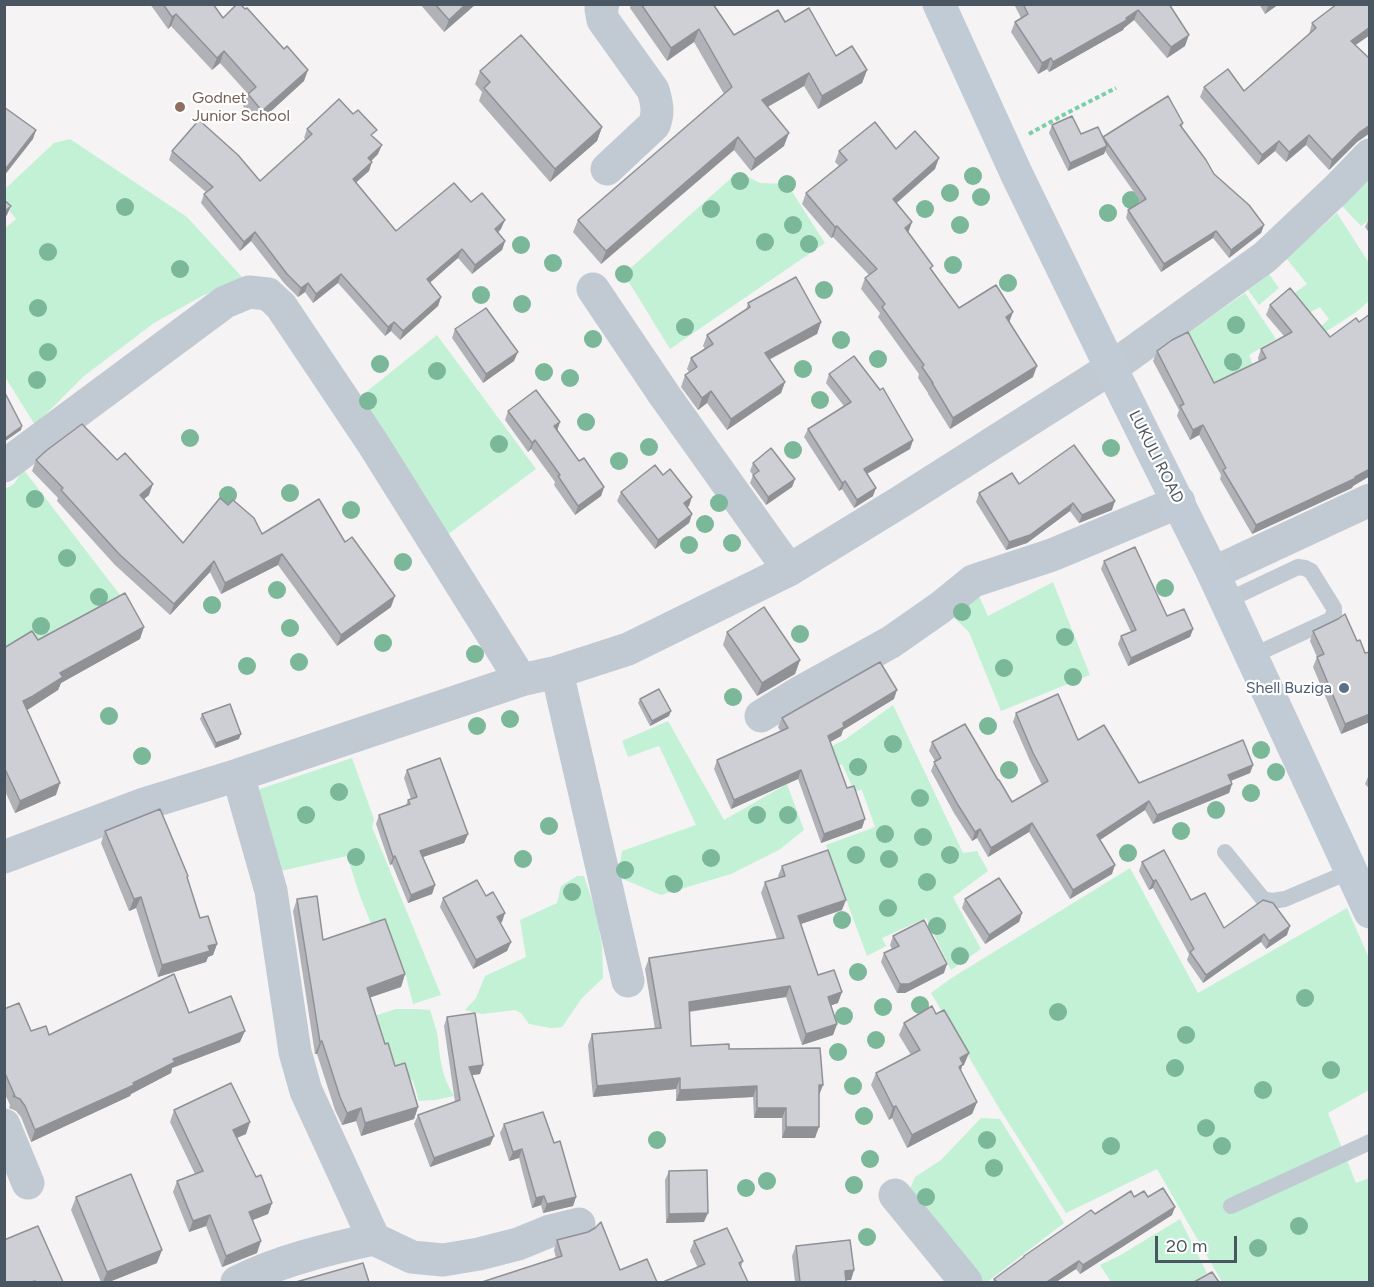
<!DOCTYPE html>
<style>
body{margin:0}
#map{position:relative;width:1374px;height:1287px;overflow:hidden;background:#f5f3f3;font-family:Figtree,sans-serif}
canvas{display:block}
.frame{position:absolute;inset:0;border:6px solid #4a5661;pointer-events:none}
.scale{position:absolute;left:1155px;top:1236px;width:82px;height:27px;box-sizing:border-box;border:3px solid #4a5661;border-top:0;padding-left:8px;font-size:18px;line-height:21px;white-space:nowrap;color:#4a5661;-webkit-text-stroke:4px #fff;paint-order:stroke}
</style>
<div id="map">
<canvas width="1374" height="1287"></canvas>
<div class="frame"></div>
<div class="scale">20 m</div>
</div>
<script>
const ctx = document.querySelector('canvas').getContext('2d');
ctx.lineJoin = 'round';
function paint(path, color) {
  ctx.fillStyle = color;
  ctx.fill(path, 'evenodd');
}
function trace(path, color, width, dash) {
  ctx.strokeStyle = color;
  ctx.lineWidth = width;
  ctx.lineCap = dash ? 'butt' : 'round';
  ctx.setLineDash(dash || []);
  ctx.stroke(path);
}
function drawText(font, color, halo, rows, align = 'center') {
  ctx.font = font + ' Figtree,sans-serif';
  ctx.lineWidth = 4.5;
  ctx.setLineDash([]);
  ctx.textBaseline = 'middle';
  ctx.strokeStyle = halo;
  ctx.fillStyle = color;
  for (const [text, x, y, turn = 0] of rows) {
    ctx.save();
    ctx.translate(x, y);
    ctx.rotate((+turn || 0) * Math.PI / 180);
    ctx.textAlign = isNaN(turn) ? turn : align;
    if (halo) ctx.strokeText(text, 0, 0);
    ctx.fillText(text, 0, 0);
    ctx.restore();
  }
}
paint(new Path2D(`
 M70,139L187,217L243,278L202,296L154,323L84,376L35,425L5,377L4,229L16,219L5,205V189L54,143Z
 M738,172L760,183L787,184L825,243L670,349L624,274Z
 M1369,176V220L1361,226L1342,206Z
 M1337,213L1369,263V301L1355,313L1324,333L1319,328L1329,319L1320,307L1309,313L1293,294L1307,284L1286,258Z
 M1269,274L1279,288L1259,305L1248,290Z
 M1245,293L1276,339L1249,355L1254,368L1213,389L1183,336Z
 M437,335L536,469L447,535L355,401Z
 M23,469L120,595L38,644L5,653V489L14,484Z
 M1053,582L1090,675L1001,711L969,632L945,609L974,585L988,616Z
 M893,705L963,853L977,851L988,871L953,897L981,949L951,970L926,918L882,938L886,946L867,956L826,845L875,827L862,790L854,791L842,764L802,784L794,765L846,739Z
 M668,721L724,820L787,784L804,830L779,850L731,874L661,895L618,877L622,851L696,825L659,746L628,757L622,741Z
 M352,758L374,819L372,827L441,995L413,1004L404,968L382,922L372,926L360,896L347,856L281,871L251,801L260,789Z
 M1130,868L1198,993L1347,908L1369,958V1090L1328,1113L1356,1183L1369,1178V1282H1222L1157,1169L1066,1213L999,1108L931,993L950,979Z
 M577,876H584L596,912L602,945L603,978L582,998L562,1027L551,1028L529,1024L521,1013L515,1010L482,1014L465,1010L476,998L485,976L526,957L520,920L557,903L561,886Z
 M396,1009H415L430,1010C433,1020 437,1030 438,1039C440,1060 442,1077 454,1096L435,1100L419,1101L413,1081L404,1074L394,1062L368,1018Z
 M981,1118L1000,1119L1064,1223L987,1282H980L907,1196L915,1177L941,1160Z
 M1180,1219L1207,1273L1193,1282H1111L1100,1265L1119,1256Z`), '#c3f1d5');
trace(new Path2D(`
 M1029,134L1067,113L1116,88`), '#7ad0a6', 4, [4.5, 3]);
trace(new Path2D(`
 M1226,601L1298,567L1305,568L1311,571L1334,608V614L1330,620L1252,656
 M1225,852L1263,899L1272,901L1285,899L1351,871
 M1231,1206L1370,1142`), '#c1cad2', 16);
trace(new Path2D(`
 M603,4L601,9L603,20L653,90C657,103 659,113 654,125L607,169
 M593,289L665,396L789,570
 M4,466L225,302L249,292L268,294L281,306L372,442L521,680
 M1213,573L1370,500
 M557,672L628,981
 M761,716L797,694L891,642L941,607L973,581L1052,555L1179,502
 M238,775L271,891L295,1052L306,1091L374,1239L412,1257L443,1260L479,1254L518,1244L550,1231L579,1224
 M4,857L144,804L238,775L521,680L557,672L628,649L789,570L900,502L1111,368L1265,257L1337,189L1370,155
 M4,1125L28,1183
 M895,1195L966,1282
 M237,1282C279,1261 328,1249 374,1239`), '#c1cad2', 33);
trace(new Path2D(`
 M939,4L1017,175L1111,368L1213,573L1370,912`), '#c1cbd6', 33);
ctx.fillStyle = '#7bb799';
for (const [x, y] of [
 [973,176],
 [740,181],
 [787,184],
 [950,193],
 [981,197],
 [1131,200],
 [125,207],
 [711,209],
 [925,209],
 [1108,213],
 [793,225],
 [960,225],
 [765,242],
 [809,244],
 [521,245],
 [48,252],
 [553,263],
 [953,265],
 [180,269],
 [624,274],
 [1008,283],
 [824,290],
 [481,295],
 [522,304],
 [38,308],
 [1236,325],
 [685,327],
 [593,339],
 [841,340],
 [48,352],
 [878,359],
 [1233,362],
 [380,364],
 [803,369],
 [437,371],
 [544,372],
 [570,378],
 [37,380],
 [820,400],
 [368,401],
 [586,422],
 [190,438],
 [499,444],
 [649,447],
 [1111,448],
 [793,450],
 [619,461],
 [290,493],
 [228,495],
 [35,499],
 [719,503],
 [351,510],
 [705,524],
 [732,543],
 [689,545],
 [67,558],
 [403,562],
 [1165,588],
 [277,590],
 [99,597],
 [212,605],
 [962,612],
 [41,626],
 [290,628],
 [800,634],
 [1065,637],
 [383,643],
 [475,654],
 [299,662],
 [247,666],
 [1004,668],
 [1073,677],
 [733,697],
 [109,716],
 [510,719],
 [477,726],
 [988,726],
 [893,744],
 [1261,750],
 [142,756],
 [858,767],
 [1009,770],
 [1276,772],
 [339,792],
 [1251,793],
 [920,798],
 [1216,810],
 [306,815],
 [757,815],
 [788,815],
 [549,826],
 [1181,831],
 [885,834],
 [923,837],
 [1128,853],
 [856,855],
 [950,855],
 [356,857],
 [711,858],
 [523,859],
 [889,859],
 [625,870],
 [927,882],
 [674,884],
 [572,892],
 [888,908],
 [842,920],
 [937,926],
 [960,956],
 [858,972],
 [1305,998],
 [920,1005],
 [883,1007],
 [1058,1012],
 [844,1016],
 [1186,1035],
 [876,1040],
 [838,1052],
 [1175,1068],
 [1331,1070],
 [853,1086],
 [1263,1090],
 [864,1116],
 [1206,1128],
 [657,1140],
 [987,1140],
 [1111,1146],
 [1222,1146],
 [870,1159],
 [994,1168],
 [767,1181],
 [854,1185],
 [746,1188],
 [926,1197],
 [1299,1226],
 [867,1237],
 [1258,1248]
]) {
  ctx.beginPath();
  ctx.arc(x, y, 9, 0, 2 * Math.PI);
  ctx.fill();
}
paint(new Path2D(`
 M150,4H213L223,18L304,81L258,123L243,106L248,94L220,63L212,70L171,26L168,29Z
 M420,4H476L444,32Z
 M631,4H713L734,35L785,22L836,56L867,70L862,83L818,109L804,86L768,107L784,146L751,171L734,150L601,264L573,232L578,220L724,94L694,42L667,61L630,8Z
 M1014,4H1169L1185,46L1167,58L1134,20L1124,28L1123,30L1049,72L1047,69L1038,74L1011,32L1015,22L1021,18Z
 M1259,4H1279L1265,14Z
 M1312,23L1370,35L1355,45L1370,59V133L1357,142L1329,170L1306,145L1286,162L1275,151L1258,165L1200,97L1204,87L1244,91L1309,34Z
 M480,71L602,127L597,141L550,182L479,101L482,92L475,84Z
 M1183,123L1182,127L1214,174L1264,225L1261,233L1229,258L1213,238L1161,272L1126,218L1128,210L1141,202L1105,151L1104,154L1068,171L1049,133L1052,125L1081,134L1103,137Z
 M307,129L374,137L378,154L371,161L369,171L356,182L396,231L471,202L501,229L498,233L505,241L502,250L472,274L458,258L430,282L441,297L438,306L400,340L391,331L385,336L338,283L313,303L305,292L298,297L284,283L251,241L240,251L201,203L204,194L206,192L169,160L172,151L260,181L306,140L304,138Z
 M896,149L935,169L897,203L912,222L908,233L932,270L959,308L1009,322L1033,377L950,429L928,394V393L918,378L919,374L878,317L880,313L861,289L865,278L869,275L833,237L831,238L802,204L806,193L839,166L835,162L839,151Z
 M1370,217V234L1365,227Z
 M748,303L821,322L817,334L769,360L785,382L781,393L727,430L707,403L698,410L681,387L685,375L689,372L687,369L691,358L705,349L703,346L707,335L746,310Z
 M1270,305L1330,337L1359,322L1370,314V476L1353,486L1352,488L1252,534L1220,479L1221,475L1199,435L1190,440L1177,416L1179,410L1153,361L1157,351L1214,383L1259,362L1258,358L1261,349L1284,336L1266,315Z
 M455,329L514,361L483,383L452,338Z
 M829,374L913,440L910,449L867,474L873,496L854,508L842,489L839,491L804,437L808,429L844,406L826,383Z
 M508,411L560,422L557,429L579,461L604,487L601,496L575,515L554,485L555,482L531,449L528,452L505,420Z
 M36,460L149,495L143,499L183,543L262,534L345,542L391,607L337,646L278,565L221,594L210,572L170,615L115,565L57,501L58,498L32,471Z
 M753,463L795,479L792,487L766,505L750,483L753,475L750,471Z
 M1019,484L1112,510L1079,523L1070,511L1027,543L1006,550L976,502L979,493Z
 M621,492L689,506L687,507L692,514L689,523L655,549L617,501Z
 M1104,561L1167,616L1193,629L1190,637L1128,666L1118,644L1121,636L1131,632L1101,569Z
 M1313,631L1357,641L1365,653L1370,652V722L1341,734L1313,667L1317,657L1310,641Z
 M727,632L800,660L795,674L757,696L723,645Z
 M140,639L61,683L58,690L27,709L56,795L15,813L4,789V648L38,640Z
 M640,699L669,716L650,726L638,703Z
 M894,699L843,730L841,736L830,742L862,828L821,843L798,779L731,809L714,769L717,760L781,732L778,727L782,718Z
 M1016,713L1078,740L1139,783L1253,765L1250,773L1231,781L1232,784L1229,793L1153,824L1145,810L1100,840L1112,874L1070,899L1029,832L988,857L977,838L972,841L954,813L931,771L935,761L929,751L932,742L998,780L1012,802L1042,785L1030,761L1013,722Z
 M202,714L239,739L215,748L200,719Z
 M407,770L468,834L464,843L423,857L435,885L432,894L408,903L392,864L390,865L376,824L379,815L406,805L408,800L411,799L404,778Z
 M1370,772V789L1365,784Z
 M105,831L187,879L200,918L217,944L213,955L208,957L206,962L158,977L136,908L129,911L101,843Z
 M1142,862L1191,900L1224,928L1287,935L1266,949L1261,942L1203,983L1187,960L1189,954L1153,888L1149,890L1139,871Z
 M782,866L842,910L801,924L818,975L838,1003L831,1005L837,1024L833,1035L802,1045L786,997L689,1012L691,1046L729,1049L823,1085L819,1095L815,1138H782V1118H754L753,1097L676,1101V1089L593,1097L588,1045L592,1034L655,1029L645,969L649,958L777,939L761,893L765,882L779,878L778,876Z
 M486,896L502,922L500,923L511,942L507,951L473,969L440,907L443,898Z
 M297,899L323,940L405,974L401,987L370,997L385,1044L395,1066L418,1107L414,1119L361,1136L356,1121L342,1125L335,1110L317,1054H315L293,911Z
 M965,899L1022,913L1019,922L985,944L962,908Z
 M893,936L944,973L905,993H897L881,962L884,953L892,949L890,945Z
 M4,1009L31,1031L49,1035L189,1013L240,1042L172,1068L171,1073L131,1094L130,1096L31,1142L21,1117L16,1111L9,1108L10,1105L4,1092Z
 M447,1017L480,1074L472,1075L494,1136L490,1145L430,1167L414,1124L418,1115L455,1102L444,1026Z
 M904,1023L964,1065L962,1066L961,1071L977,1102L972,1114L907,1148L892,1118L889,1120L871,1085L876,1073L911,1055L899,1035Z
 M174,1110L246,1134L237,1138L256,1177L272,1203L268,1214L253,1220L257,1253L222,1267L206,1226L189,1232L173,1192L177,1181L195,1174L170,1122Z
 M504,1124L554,1143L576,1197L573,1206L543,1213L541,1205L532,1208L519,1158L509,1161L500,1133Z
 M669,1171L704,1222L666,1223L665,1180Z
 M76,1197L157,1263L109,1282H101L71,1210Z
 M1134,1197H1148L1172,1215L1080,1274L1076,1269L1056,1282H993L994,1279L1023,1259L1024,1256L1095,1214Z
 M557,1240L620,1270L556,1258L554,1250Z
 M694,1241L743,1261L741,1267L698,1268L690,1251Z
 M796,1246L854,1270L851,1280H846V1282H795L792,1256Z`), '#b0b2b7');
paint(new Path2D(`
 M466,4H476L444,32L449,20Z
 M1269,4H1279L1265,14Z
 M1138,10L1134,20L1124,28L1123,30L1049,72L1053,62L1126,18Z
 M176,14L171,26L168,29L172,17Z
 M1370,27V35L1347,51L1351,41Z
 M699,29L694,42L667,61L671,48Z
 M1189,35L1185,46L1167,58L1171,47Z
 M224,51L220,63L212,70L217,58Z
 M1051,58L1047,69L1038,74L1042,63Z
 M308,70L304,81L258,123L262,111Z
 M867,70L862,83L818,109L822,96Z
 M809,73L804,86L758,112L762,100Z
 M1370,124V133L1357,142L1329,170L1332,160L1360,132Z
 M602,127L597,141L550,182L555,169Z
 M36,130L33,139L4,176V171Z
 M789,133L784,146L751,171L755,159Z
 M1309,135L1306,145L1286,162L1289,152Z
 M738,137L734,150L601,264L606,251Z
 M1279,141L1275,151L1258,165L1262,155Z
 M382,145L378,154L365,167L368,158Z
 M1107,146L1104,154L1068,171L1070,163Z
 M939,158L935,169L889,209L893,199Z
 M372,162L369,171L350,188L353,179Z
 M11,206L7,215L4,218V212Z
 M505,220L501,229L491,238L495,229Z
 M912,222L908,233L905,228Z
 M1264,225L1261,233L1229,258L1231,250Z
 M837,226L833,237L831,238L835,227Z
 M1216,231L1213,238L1161,272L1164,264Z
 M255,232L251,241L240,251L244,242Z
 M505,241L502,250L472,274L475,265Z
 M462,249L458,258L424,288L427,279Z
 M341,274L338,283L313,303L316,294Z
 M308,283L305,292L298,297L301,288Z
 M441,297L438,306L400,340L403,331Z
 M1013,312L1009,323L1006,317Z
 M394,322L391,331L385,336L388,327Z
 M821,322L817,334L760,364L765,353Z
 M518,352L514,361L483,383L486,374Z
 M1037,366L1033,377L950,429L953,418Z
 M785,382L781,393L727,430L731,419Z
 M711,391L707,403L698,410L702,398Z
 M560,422L557,431L554,426Z
 M1203,425L1199,435L1190,440L1193,430Z
 M22,426L21,430L4,442V439Z
 M535,440L531,449L528,452L532,443Z
 M913,440L910,449L861,477L864,469Z
 M1370,469V476L1353,486L1352,488L1252,534L1256,525L1355,477Z
 M795,479L792,487L766,505L768,497Z
 M845,481L842,489L839,491L842,483Z
 M153,484L149,495L136,506L140,495Z
 M604,487L601,496L575,515L578,506Z
 M876,488L873,496L854,508L857,500Z
 M692,497L689,506L681,512L684,503Z
 M1115,501L1112,510L1079,523L1082,515Z
 M1073,503L1070,511L1027,543L1006,550L1009,542Z
 M692,514L689,523L655,549L658,540Z
 M282,554L278,565L221,594L225,583Z
 M214,561L210,572L170,615L174,604Z
 M395,596L391,607L337,646L341,635Z
 M144,627L140,639L61,683L58,690L29,709L18,713L23,701L60,673Z
 M1193,629L1190,637L1128,666L1131,658Z
 M800,660L795,674L757,696L762,683Z
 M897,690L894,699L843,730L841,736L825,745L828,736L843,723Z
 M671,711L669,716L650,726L652,721Z
 M1370,714V722L1341,734L1345,724Z
 M241,734L239,739L215,748L216,743Z
 M1253,765L1250,773L1225,783L1228,775Z
 M801,770L798,779L731,809L734,800Z
 M60,783L56,795L15,813L20,801Z
 M1232,784L1229,793L1153,824L1157,815Z
 M1149,801L1145,810L1094,844L1097,835Z
 M865,819L862,828L821,843L824,834Z
 M1032,823L1029,832L988,857L991,848Z
 M980,829L977,838L972,841L975,832Z
 M468,834L464,843L417,859L420,851Z
 M395,856L392,864L390,865L393,857Z
 M1115,865L1112,874L1070,899L1073,890Z
 M1156,880L1153,888L1149,890L1153,881Z
 M435,885L432,894L408,903L411,895Z
 M141,897L136,908L129,911L134,899Z
 M846,900L842,910L795,926L798,916Z
 M505,913L502,922L494,926L497,917Z
 M1022,913L1019,922L985,944L989,935Z
 M1290,926L1287,935L1266,949L1269,941Z
 M1264,934L1261,942L1203,983L1206,975Z
 M511,942L507,951L473,969L476,960Z
 M217,944L213,955L208,957L206,962L158,977L162,965L208,946Z
 M947,964L944,973L905,993H897L900,984Z
 M405,974L401,987L363,1000L367,988Z
 M790,986L786,997L685,1012L689,1002Z
 M842,992L838,1003L824,1008L828,997Z
 M837,1024L833,1035L802,1045L806,1034Z
 M245,1031L240,1042L172,1068L171,1073L131,1094L130,1096L31,1142L35,1130L133,1083L173,1059Z
 M322,1041L317,1054H315L320,1042Z
 M969,1053L964,1065L962,1066L959,1077L954,1079L960,1058Z
 M483,1065L480,1074L466,1076L469,1067Z
 M680,1078L676,1089L593,1097L597,1086Z
 M819,1085H823L819,1095Z
 M757,1086L753,1097L676,1101L680,1090Z
 M977,1102L972,1114L907,1148L912,1135Z
 M896,1106L892,1118L889,1120L893,1107Z
 M418,1107L414,1119L361,1136L365,1123Z
 M361,1108L356,1121L342,1125L347,1113Z
 M757,1108H786L782,1118H754Z
 M250,1122L246,1134L229,1141L233,1130Z
 M786,1127H819L815,1138H782Z
 M494,1136L490,1145L430,1167L434,1158Z
 M522,1149L519,1158L509,1161L513,1152Z
 M544,1196L541,1205L532,1208L536,1198Z
 M576,1197L573,1206L543,1213L547,1204Z
 M272,1203L268,1214L245,1223L249,1212Z
 M1175,1207L1172,1215L1080,1274L1083,1265Z
 M708,1213L704,1222L666,1223L669,1214Z
 M210,1215L206,1226L189,1232L193,1221Z
 M261,1241L257,1253L222,1267L226,1256Z
 M162,1250L157,1263L109,1282H103L107,1272Z
 M1079,1261L1076,1269L1056,1282H1047Z
 M854,1270L851,1280L841,1281L845,1271Z`), '#909195');
const building = new Path2D(`
 M163,4H213L223,18L237,4H240L245,9L247,8L284,49L287,46L308,70L262,111L248,94L256,87L224,51L217,58L176,14L172,17Z
 M435,4H466L449,20Z
 M641,4H713L734,35L778,10L785,22L809,8L836,56L852,46L867,70L822,96L809,73L762,100L789,133L755,159L738,137L606,251L578,220L732,87L699,29L671,48Z
 M1023,4H1169L1189,35L1171,47L1138,10L1126,18L1127,20L1053,62L1051,58L1042,63L1015,22L1028,14Z
 M1337,4H1370V27L1351,41L1370,59V125L1360,132L1332,160L1309,135L1289,152L1279,141L1262,155L1204,87L1228,69L1244,91L1316,28L1312,23Z
 M521,35L602,127L555,169L484,88L490,82L480,71Z
 M1168,96L1183,123L1180,125L1206,160L1214,174L1249,205L1264,225L1231,250L1216,231L1164,264L1128,210L1146,199L1103,137Z
 M339,99L353,114L358,110L377,130L371,135L382,145L368,158L372,162L353,179L396,231L454,183L471,202L482,193L505,220L495,229L505,241L475,265L462,249L427,279L441,297L403,331L394,322L388,327L341,274L316,294L308,283L301,288L287,274L255,232L244,242L204,194L213,187L172,151L199,120L238,155L260,181L312,134L307,129Z
 M4,107L36,130L4,171Z
 M1072,116L1081,134L1098,127L1107,146L1070,163L1052,125Z
 M875,122L896,149L915,131L939,158L893,199L912,222L905,228L933,266L930,268L959,308L996,285L1013,312L1006,317L1037,366L953,418L932,383H933L922,367L924,365L882,307L885,304L865,278L877,269L837,226L835,227L806,193L847,160L839,151Z
 M4,200L11,206L4,212Z
 M796,277L821,322L765,353L785,382L731,419L711,391L702,398L685,375L697,367L691,358L713,344L707,335L750,307L748,303Z
 M1290,288L1330,337L1356,318L1359,322L1370,314V469L1355,477L1356,478L1256,525L1223,470L1226,468L1203,425L1193,430L1180,406L1184,404L1157,351L1172,340L1188,332L1214,383L1266,358L1261,349L1292,332L1270,305Z
 M486,308L518,352L486,374L455,329Z
 M854,356L880,390L883,388L913,440L864,469L876,488L857,500L845,481L842,483L808,429L851,402L829,374Z
 M536,390L560,422L554,426L579,461L584,458L604,487L578,506L558,476L560,475L535,440L532,443L508,411Z
 M4,391L22,426L4,439Z
 M82,424L117,460L125,453L153,484L140,495L183,543L220,498L228,505L233,500L254,518L262,534L319,499L345,542L352,537L395,596L341,635L282,554L225,583L214,561L174,604L119,554L61,490L63,488L36,460L47,450Z
 M1074,445L1115,501L1082,515L1073,503L1030,535L1009,542L979,493L1012,473L1019,484Z
 M771,448L795,479L768,497L753,475L759,471L753,463Z
 M655,465L663,475L670,469L692,497L684,503L692,514L658,540L621,492Z
 M1135,547L1167,616L1184,609L1193,629L1131,658L1121,636L1136,630L1104,561Z
 M125,593L144,627L60,673L63,677L33,696L23,701L60,783L20,801L4,767V648L32,631L38,640Z
 M764,607L800,660L762,683L727,632Z
 M1345,614L1357,641L1360,640L1365,653L1370,652V714L1345,724L1317,657L1324,654L1313,631L1338,619Z
 M880,662L897,690L843,723L844,727L828,736L847,788L854,786L865,819L824,834L801,770L734,800L717,760L788,728L782,718Z
 M659,689L671,711L652,721L640,699Z
 M1058,694L1078,740L1104,725L1139,783L1243,740L1253,765L1228,775L1232,784L1157,815L1149,801L1097,835L1115,865L1073,890L1032,823L991,848L980,829L975,832L958,805L934,762L941,758L932,742L965,724L998,780H999L1012,802L1048,781L1033,753L1016,713Z
 M230,704L241,734L216,743L202,714Z
 M440,758L468,834L420,851L435,885L411,895L395,856L393,857L379,815L410,804L408,800L417,797L407,770Z
 M160,809L188,876L187,877L200,918L208,916L217,944L208,946L210,951L162,965L141,897L134,899L105,831Z
 M828,850L846,900L798,916L818,975L834,970L842,992L828,997L837,1024L806,1034L790,986L689,1002L691,1046L729,1044V1049L820,1048L823,1085H819V1127H786V1108H757V1086L680,1090V1078L597,1086L592,1034L661,1028L649,958L784,938L765,882L785,876L782,866Z
 M1164,850L1191,900L1205,893L1224,928L1263,900L1273,903L1290,926L1269,941L1264,934L1206,975L1190,952L1194,949L1156,880L1153,881L1142,862Z
 M999,878L1022,913L989,935L965,899Z
 M477,880L486,896L493,892L505,913L497,917L511,942L476,960L443,898Z
 M317,896L323,940L385,919L405,974L367,988L385,1044L388,1043L395,1066L405,1063L418,1107L365,1123L361,1108L347,1113L340,1097L322,1041L320,1042L297,899Z
 M924,920L947,964L909,984H900L884,953L899,946L893,936Z
 M174,974L189,1013L231,996L245,1031L173,1059L175,1062L133,1083L134,1085L35,1130L25,1106L20,1099L13,1096H15L4,1071V1009L19,1003L31,1031L46,1026L49,1035Z
 M932,1006L936,1014L944,1010L969,1053L960,1058L963,1064L959,1067L977,1102L912,1135L896,1106L893,1107L876,1073L920,1050L904,1023Z
 M475,1013L483,1065L469,1067L494,1136L434,1158L418,1115L460,1100L447,1017Z
 M231,1083L250,1122L233,1130L256,1177L261,1175L272,1203L249,1212L261,1241L226,1256L210,1215L193,1221L177,1181L203,1171L174,1110Z
 M543,1112L554,1143L560,1141L576,1197L547,1204L544,1196L536,1198L522,1149L513,1152L504,1124Z
 M707,1170L708,1213L669,1214V1171Z
 M131,1174L162,1250L107,1272L76,1197Z
 M1163,1188L1175,1207L1083,1265L1079,1261L1047,1282H997L994,1279L1024,1257V1256L1091,1210L1095,1214L1131,1191L1134,1197L1144,1191L1148,1197Z
 M601,1222L620,1270L647,1259L657,1282H482L562,1256L557,1240L588,1232L595,1228Z
 M38,1226L63,1282H36L35,1281L31,1282H4V1240Z
 M727,1228L743,1261L739,1263L748,1282H663L705,1264L694,1241Z
 M850,1240L854,1270L845,1271L846,1282H800L796,1246Z
 M363,1263L369,1282H296Z
 M1212,1272L1219,1282H1194Z`);
paint(building, '#cdcfd5');
trace(building, '#909195', 1.5);
for (const [x, y, r, color] of [
 [180,107,6,"#8d6e63"],
 [1344,688,6,"#5c6f8a"]
]) {
  const dot = new Path2D();
  dot.arc(x, y, r, 0, 2 * Math.PI);
  ctx.fillStyle = color;
  ctx.fill(dot);
  trace(dot, '#fff', 2);
}
drawText('16px', '#785e54', '#fff', [
 ["Godnet",192,98],
 ["Junior School",192,116]
], 'left');
drawText('16px', '#4a5661', '#fff', [
 ["LUKULI ROAD",1156,457,63]
]);
drawText('16px', '#4e5e75', '#fff', [
 ["Shell Buziga",1332,688]
], 'right');
</script>
